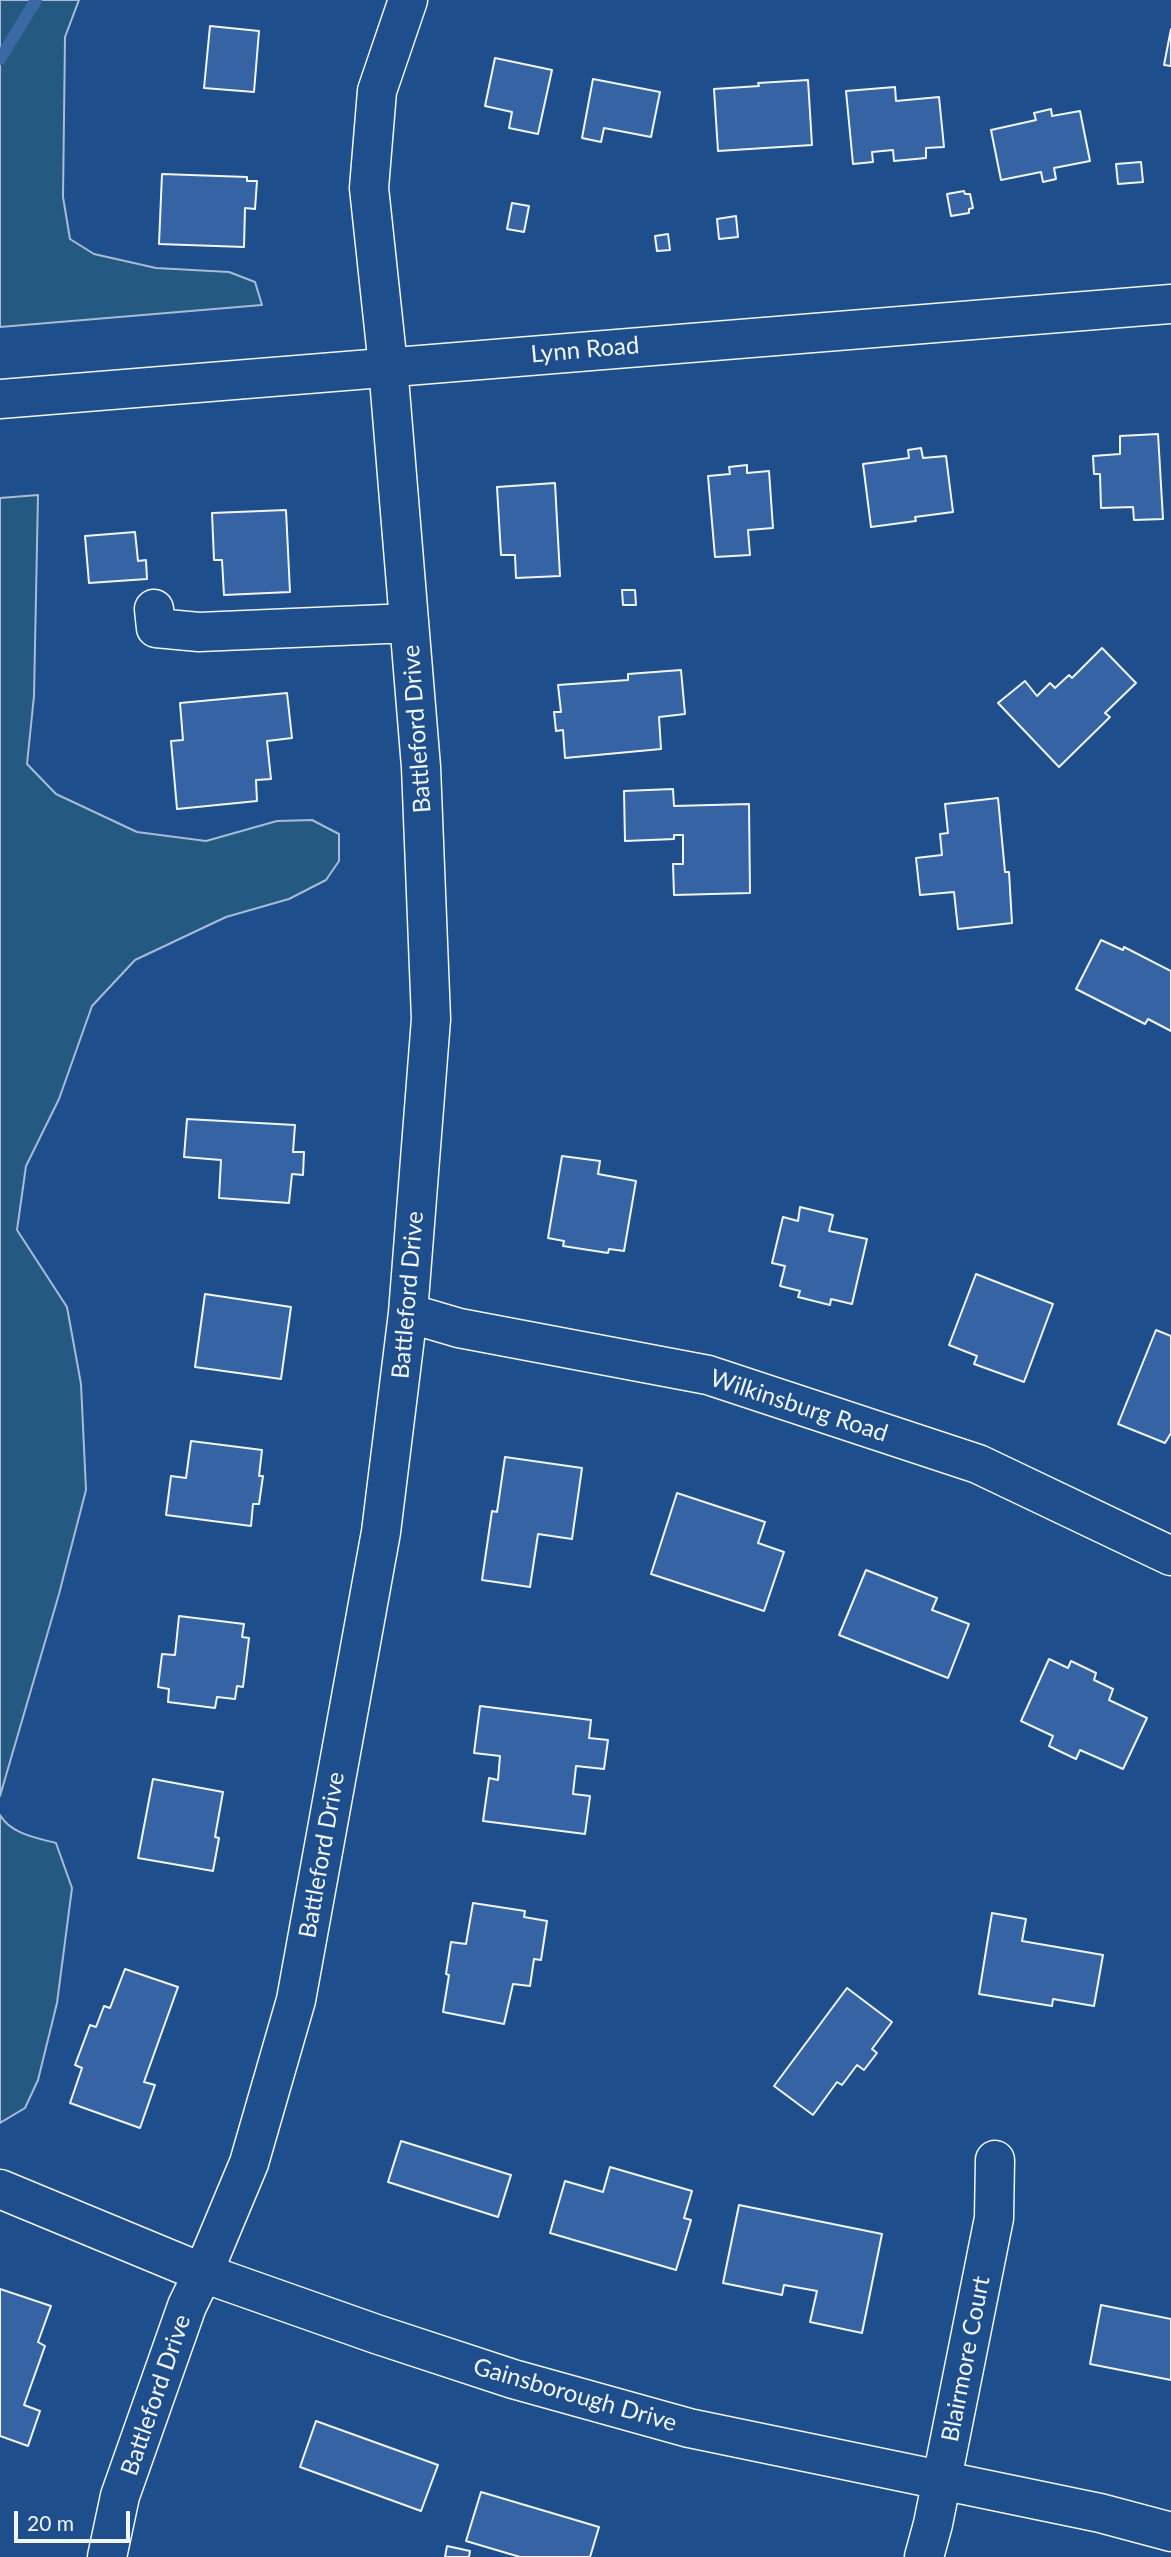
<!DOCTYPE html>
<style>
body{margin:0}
#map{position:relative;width:1171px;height:2557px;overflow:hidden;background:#1f4e8c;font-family:Lato,sans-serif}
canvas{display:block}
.scale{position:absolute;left:14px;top:2511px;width:116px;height:32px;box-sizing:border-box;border:4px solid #f2f6ff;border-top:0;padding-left:9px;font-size:21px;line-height:24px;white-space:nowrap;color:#f2f6ff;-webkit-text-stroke:5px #1f4e8c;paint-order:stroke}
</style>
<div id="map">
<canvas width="1171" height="2557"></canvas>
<div class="scale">20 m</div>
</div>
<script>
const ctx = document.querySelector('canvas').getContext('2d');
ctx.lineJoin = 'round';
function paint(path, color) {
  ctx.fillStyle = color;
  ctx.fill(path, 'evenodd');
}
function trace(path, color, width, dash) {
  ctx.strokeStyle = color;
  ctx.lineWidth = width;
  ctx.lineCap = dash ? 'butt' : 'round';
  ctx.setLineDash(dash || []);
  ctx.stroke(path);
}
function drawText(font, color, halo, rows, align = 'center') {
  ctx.font = font + ' Lato,sans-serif';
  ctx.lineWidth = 5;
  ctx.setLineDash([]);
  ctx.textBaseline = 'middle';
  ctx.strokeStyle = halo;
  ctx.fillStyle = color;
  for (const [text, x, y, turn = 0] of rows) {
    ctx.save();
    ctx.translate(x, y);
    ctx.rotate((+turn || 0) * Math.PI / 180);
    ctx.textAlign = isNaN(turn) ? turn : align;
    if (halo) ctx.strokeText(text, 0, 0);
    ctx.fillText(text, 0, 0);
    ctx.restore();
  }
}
const green = new Path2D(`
 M0,0H79L65,37L63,197L70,239L94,254L156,268L229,272L255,282L262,305L0,327Z
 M38,495L34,696L27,764L56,794L137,832L206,841L277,821L312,820L339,834V861L326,880L289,899L226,917L135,960L92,1006L59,1099L26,1166L17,1230L67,1307L81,1384L86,1490L59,1594L0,1796V498Z
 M0,1815C11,1834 37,1838 56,1843L72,1888L57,2003L38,2080L25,2108L0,2123Z`);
paint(green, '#245a82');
trace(green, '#a8bbd7', 2);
trace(new Path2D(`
 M0,59L36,0`), '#3b69a3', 12);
const building = new Path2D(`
 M210,26L259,31L254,92L204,88Z
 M1171,29V66L1164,65Z
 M495,58L552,70L538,134L509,128L512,112L485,106Z
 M593,79L660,92L651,137L604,128L601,142L582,138Z
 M808,80L812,145L718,151L714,89L759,86L758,83Z
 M895,87L896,101L939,97L944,147L926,148V158L894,161L893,150L872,152L873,162L853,164L846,91Z
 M1051,109L1052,116L1080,111L1090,161L1054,168L1056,179L1043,182L1041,172L1001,180L991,130L1036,120L1034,113Z
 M1141,162L1143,182L1118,184L1116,164Z
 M162,174L247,177V181H257L255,209L245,208L244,247L159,244Z
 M964,191L965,194H970L973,208L969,209V213L951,216L947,194Z
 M512,203L529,206L524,232L507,229Z
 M736,216L738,237L719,239L717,219Z
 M668,234L670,250L657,251L655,236Z
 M1158,434L1163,519L1134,520L1133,507L1101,508L1100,474H1094L1093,456L1120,454V436Z
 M921,448L923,458L946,456L953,512L915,517L916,521L871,527L863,464L909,458L908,450Z
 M747,465V473L769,471L773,528L748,530L750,555L715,557L708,476L730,474L729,467Z
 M555,483L560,576L516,578L515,555H501L497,487Z
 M286,510L290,592L224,595L222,560H214L212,513Z
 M135,532L138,561L146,560L147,579L89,583L85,536Z
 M622,590H635L636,605H623Z
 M1102,648L1136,683L1105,713L1110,717L1059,767L998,703L1025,681L1037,696L1050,683L1055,688L1069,675L1072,678Z
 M681,670L685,714L659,717L661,749L565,758L563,730L556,731L554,712H561L558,685L628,680V674Z
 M287,693L292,738L267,741L271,779L256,780L257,801L177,809L171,741L183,740L180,703Z
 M673,789L674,806L749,804L750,893L674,895L673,864H683V835H674V839L625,841L624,791Z
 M998,798L1005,872H1009L1012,923L958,929L954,892L920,895L916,858L942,855L940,834L948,833L945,804Z
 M1101,940L1123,950L1124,947L1171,971V1031L1148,1019L1145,1024L1076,989Z
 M187,1119L295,1125L293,1152H304L303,1175L292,1174L289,1203L219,1198L221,1160L184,1157Z
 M562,1156L600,1161L598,1174L636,1181L624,1251L609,1249L608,1253L563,1246L564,1241L548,1238Z
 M800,1207L833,1215L829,1231L867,1239L852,1304L831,1299L830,1305L798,1297L800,1291L780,1286L785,1266L772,1263L783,1217L798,1221Z
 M976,1274L1053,1304L1024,1382L974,1364L977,1356L949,1345Z
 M205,1294L291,1307L281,1379L195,1367Z
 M1156,1330L1171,1336V1433L1165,1443L1118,1424Z
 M191,1441L262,1450L259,1476H263L259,1504H253L251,1526L166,1515L171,1476L186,1478Z
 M505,1457L582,1468L572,1539L538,1534L530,1587L482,1580L492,1511L497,1512Z
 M677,1493L765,1522L758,1543L784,1552L764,1611L651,1574Z
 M866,1570L937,1598L932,1610L969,1624L948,1678L839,1635Z
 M179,1616L244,1624L242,1637L249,1638L243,1687L237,1686L235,1699L217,1697L215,1708L168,1702L169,1689L158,1687L162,1654L175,1655Z
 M1049,1659L1068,1668L1071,1661L1096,1673L1094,1680L1113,1689L1109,1700L1147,1718L1123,1769L1080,1750L1076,1759L1057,1750L1049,1746L1053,1736L1021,1721Z
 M480,1706L591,1720L589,1738L608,1740L604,1769L576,1766L573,1794L590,1796L585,1834L483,1821L489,1778L498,1780L500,1756L474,1753Z
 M153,1779L223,1792L215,1837L219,1838L213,1871L138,1858Z
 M473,1903L525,1911L524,1917L547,1921L541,1960L534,1959L530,1986L513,1984L504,2024L443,2012L449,1975L446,1974L451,1942L466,1944Z
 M992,1913L1026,1919L1022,1941L1103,1955L1094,2006L1053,1999L1052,2006L979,1994Z
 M125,1969L178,1987L144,2082L155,2085L140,2128L70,2103L82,2068L75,2065L90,2025L96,2027L104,2006L110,2008Z
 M847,1988L892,2022L872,2049L877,2053L864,2070L857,2065L842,2085L837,2082L813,2115L774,2086Z
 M401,2141L511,2175L498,2217L388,2182Z
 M610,2167L692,2191L684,2218L691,2220L676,2270L550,2233L565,2181L603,2192Z
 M739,2205L882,2234L862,2333L810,2322L817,2291L784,2285L782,2295L723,2283Z
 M0,2289L51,2306L38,2342L45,2346L24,2405L40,2411L28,2446L0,2436Z
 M1101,2305L1171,2319V2380L1090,2364Z
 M316,2421L438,2465L421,2511L300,2467Z
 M481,2492L599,2527L590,2557H520L466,2541Z
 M447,2546L470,2551L469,2557H445Z`);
paint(building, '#3563a3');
trace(building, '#f2f6ff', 2);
const minor = new Path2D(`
 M154,609L156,628L199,632L409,623
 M408,1313L459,1328L708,1375L978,1464L1171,1556
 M0,2189L203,2273L376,2334L513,2379L689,2428L1100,2513L1171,2532
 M107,2557L120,2496L187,2306L203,2273L249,2163L296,2000L381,1532L408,1313L431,1019L421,767L388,366L369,188L377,91L408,0
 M924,2557L933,2524L994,2218L995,2160`);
const major = new Path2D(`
 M0,399L1171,304`);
trace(minor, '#f2f6ff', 41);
trace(major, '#f2f6ff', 41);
trace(minor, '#1f4e8c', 38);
trace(major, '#1f4e8c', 38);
drawText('24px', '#f2f6ff', '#1f4e8c', [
 ["Lynn Road",585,350,-5],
 ["Battleford Drive",417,729,-94],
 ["Battleford Drive",408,1295,-85],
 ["Wilkinsburg Road",799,1406,18],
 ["Battleford Drive",322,1855,-80],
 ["Blairmore Court",966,2359,-79],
 ["Battleford Drive",156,2395,-71],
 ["Gainsborough Drive",575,2395,16]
]);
</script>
